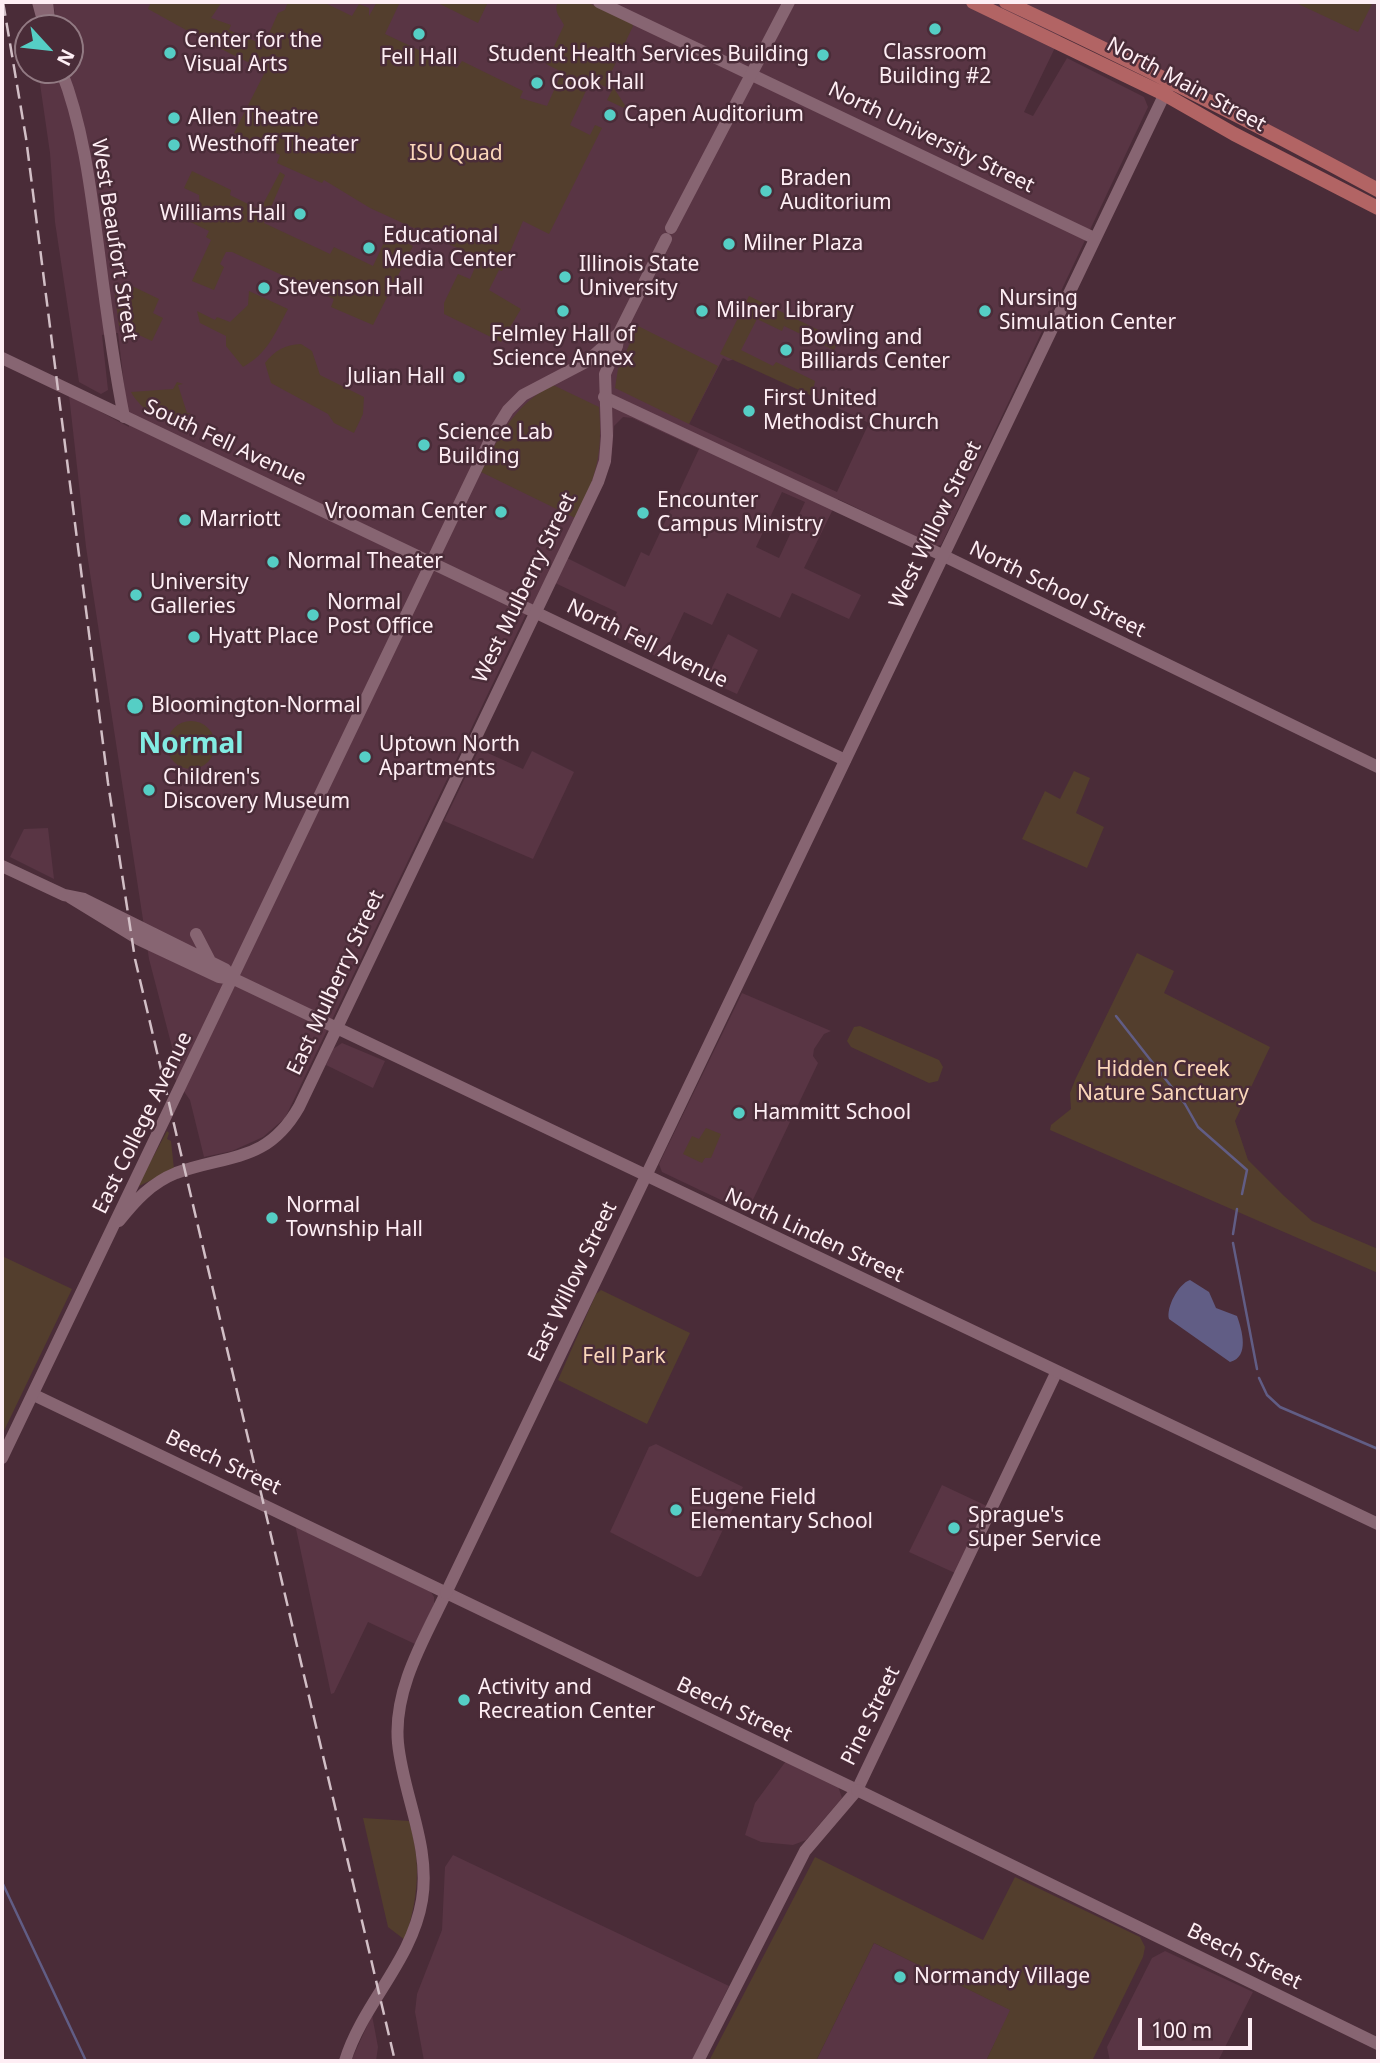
<!DOCTYPE html>
<style>
body{margin:0}
#map{position:relative;width:1380px;height:2063px;overflow:hidden;background:#4a2c38;font-family:"Noto Sans",sans-serif}
canvas{display:block}
.frame{position:absolute;inset:0;border:4px solid #feeef4;pointer-events:none}
.north{position:absolute;left:14px;top:14px;width:70px;height:70px;box-sizing:border-box;background:#4a2c38;border:2px solid #927a83;border-radius:50%;rotate:117deg;font-size:19px;font-weight:700;line-height:28px;text-align:center;color:#feeef4}
.north::after{content:'';display:block;margin:auto;width:24px;height:32px;background:#55cec5;clip-path:polygon(50% 0,100% 100%,50% 72%,0 100%)}
.scale{position:absolute;left:1138px;top:2018px;width:114px;height:32px;box-sizing:border-box;border:4px solid #feeef4;border-top:0;padding-left:9px;font-size:21px;line-height:24px;white-space:nowrap;color:#feeef4;-webkit-text-stroke:5px #4a2c38;paint-order:stroke}
</style>
<div id="map">
<canvas width="1380" height="2063"></canvas>
<div class="frame"></div>
<div class="north">N</div>
<div class="scale">100 m</div>
</div>
<script>
const ctx = document.querySelector('canvas').getContext('2d');
ctx.lineJoin = 'round';
function paint(path, color) {
  ctx.fillStyle = color;
  ctx.fill(path, 'evenodd');
}
function trace(path, color, width, dash) {
  ctx.strokeStyle = color;
  ctx.lineWidth = width;
  ctx.lineCap = dash ? 'butt' : 'round';
  ctx.setLineDash(dash || []);
  ctx.stroke(path);
}
function drawText(font, color, halo, rows, align = 'center') {
  ctx.font = font + ' "Noto Sans",sans-serif';
  ctx.lineWidth = 5;
  ctx.setLineDash([]);
  ctx.textBaseline = 'middle';
  ctx.strokeStyle = halo;
  ctx.fillStyle = color;
  for (const [text, x, y, turn = 0] of rows) {
    ctx.save();
    ctx.translate(x, y);
    ctx.rotate((+turn || 0) * Math.PI / 180);
    ctx.textAlign = isNaN(turn) ? turn : align;
    if (halo) ctx.strokeText(text, 0, 0);
    ctx.fillText(text, 0, 0);
    ctx.restore();
  }
}
paint(new Path2D(`
 M53,2H1378V186L1065,27L1024,112L1033,116L1067,58L1144,97L1148,107L941,545L936,546L838,499L804,568L861,595L849,619L792,593L780,618L727,593L712,625L684,612L662,659L608,633L617,612L555,583L527,612L285,1118L263,1137L232,1151L204,1157L190,1100L173,1076L177,1066L149,959L86,547L69,395L129,427L118,333L102,335L108,390L101,394L79,382L55,222L50,153L38,70H70V28H58ZM723,358L728,361L736,359L869,423L837,492L689,424ZM623,417L632,418L699,449L649,556L641,552L625,587L567,558L604,480L612,453L614,426ZM782,492L805,502L779,558L756,547Z
 M728,634L758,650L737,694L706,680Z
 M479,749L523,769L532,751L574,772L533,859L444,821Z
 M48,828L54,879L10,857L24,829Z
 M742,993L831,1031L824,1034L814,1049L813,1056L818,1063L749,1208L742,1210L662,1172L659,1164Z
 M342,1043L385,1061L373,1088L326,1065L333,1049Z
 M656,1444L743,1487L701,1576L697,1577L610,1532L649,1447Z
 M942,1485L989,1507L955,1573L909,1552Z
 M295,1524L431,1592L434,1597V1604L415,1644L368,1622L334,1693L331,1694Z
 M786,1761L838,1786L842,1798L806,1840L793,1845L761,1842L745,1835L755,1803Z
 M453,1855L729,1986L692,2061H424L415,2012L417,1994L442,1930L445,1867Z
 M874,1943L1011,2010L986,2061H816Z
 M1165,1951L1253,1992L1218,2061H1110L1107,2047L1152,1958Z
 M372,2015L378,2047L376,2061H351Z`), '#593544');
paint(new Path2D(`
 M151,2H222L211,18L231,25L229,30L264,45L278,13L285,10L288,2H323L352,16L359,4L369,8V16L377,2H400L385,34L457,68L462,61L523,91L520,98L547,106L562,72L546,64L564,25C561,18 553,12 558,2H586L631,22L633,26L610,75V82L628,110L607,100L612,90L591,80L570,125L590,135L595,125L602,128L549,234L523,221L502,271L499,270L489,290L521,309L501,342L444,314V303L458,274L470,279L479,258L370,208L324,180L322,183L277,163L280,155L234,133L267,68C255,70 167,19 148,9Z
 M436,2H488L478,23Z
 M1294,2H1373L1358,32Z
 M192,171L231,190L230,195L260,210L280,172L285,175L264,223L330,254L334,247L373,266L388,234L413,246L373,325L331,307L334,299L232,252H226L220,264L224,267L214,290L192,281L211,240L206,237L209,231L184,219L200,209L199,195L184,188Z
 M128,284L159,299L153,313L163,318L152,341L119,326L115,295L117,285Z
 M249,291L288,309C274,335 268,353 243,367L226,346V336L200,323L197,311L215,320L217,317L230,322L248,305Z
 M749,296L839,340L834,350L784,326L782,331L757,319L741,350L773,366L776,362L815,381L812,396L720,354Z
 M638,326L718,366L689,424L615,388L618,369Z
 M301,344L312,351L320,375L364,397L363,414L354,433L334,423L328,414L271,383L265,363C275,350 285,345 301,344Z
 M177,382L183,384L178,385L187,413H191C171,427 143,414 131,392L173,389Z
 M553,385L599,407C603,456 596,474 577,519L481,472C499,436 515,404 553,385Z
 M167 745a24 24 0 1 1 48 0a24 24 0 1 1-48 0Z
 M1074,771L1090,778L1076,813L1104,827L1087,868L1022,839L1045,791L1060,799Z
 M1137,953L1174,971L1164,993L1270,1047L1235,1121L1248,1160L1283,1195L1312,1221L1378,1249V1273L1050,1130L1051,1125L1071,1109L1070,1093L1075,1080Z
 M860,1026L939,1060L943,1067L938,1081L929,1083L851,1047L847,1041L854,1027Z
 M706,1128L721,1134L711,1158H705L702,1163L683,1154L692,1136L699,1139Z
 M167,1131L169,1133L167,1139L171,1141L174,1169L137,1187Z
 M2,1256L72,1289L2,1435Z
 M601,1290L690,1333L647,1424L558,1380L596,1294Z
 M363,1818L409,1821C422,1864 418,1898 405,1940L388,1927Z
 M815,1857L983,1940L1015,1877L1140,1937L1145,1947L1143,1957L1092,2061H986L1010,2010L874,1943L816,2061H709Z`), '#533e2d');
paint(new Path2D(`
 M1190,1280L1209,1292L1216,1308L1237,1316C1242,1330 1250,1357 1230,1362L1169,1319C1166,1308 1178,1284 1190,1280Z`), '#615d85');
trace(new Path2D(`
 M1116,1016L1185,1104L1198,1127L1247,1170L1242,1194
 M1233,1234L1237,1209
 M1233,1243L1257,1369
 M1259,1378L1267,1395L1280,1407L1378,1449
 M2,1882L86,2061`), '#615d85', 2.5);
trace(new Path2D(`
 M38,2L45,28
 M47,2L50,28
 M599,2L1094,238
 M61,70C84,128 91,192 99,253C106,308 113,362 124,417
 M2,358L845,760
 M604,397L942,555L1378,767
 M34,1395L857,1790
 M345,2061C363,2003 412,1961 422,1900C431,1846 403,1795 398,1743C393,1690 424,1639 446,1593
 M698,2061L805,1851L857,1790L1056,1373`), '#876572', 12);
trace(new Path2D(`
 M671,228L789,2
 M2,866L64,895L84,899L225,969L234,979
 M71,898L138,939L219,977L234,979L1378,1524
 M196,934L210,961
 M119,1221C135,1201 151,1183 176,1173C229,1154 267,1163 299,1107L598,482L605,461L607,436L605,374L617,346L619,333
 M2,1458L492,436L508,410L523,395L586,362L619,333L666,239
 M446,1593L1169,85
 M857,1790L1378,2044`), '#876572', 12);
trace(new Path2D(`
 M973,2L1164,94L1234,134L1378,208
 M1006,2C1132,61 1256,124 1378,190`), '#b26464', 14);
trace(new Path2D(`
 M3,2L26,138L108,783L135,959L395,2061`), '#d2bfc6', 2.5, [14, 7]);
for (const [x, y, r, color] of [
 [935,29,7,"#55cec5"],
 [419,34,7,"#55cec5"],
 [170,53,7,"#55cec5"],
 [823,55,7,"#55cec5"],
 [537,83,7,"#55cec5"],
 [610,115,7,"#55cec5"],
 [174,118,7,"#55cec5"],
 [174,145,7,"#55cec5"],
 [766,191,7,"#55cec5"],
 [300,214,7,"#55cec5"],
 [729,244,7,"#55cec5"],
 [369,248,7,"#55cec5"],
 [565,277,7,"#55cec5"],
 [264,288,7,"#55cec5"],
 [563,311,7,"#55cec5"],
 [702,311,7,"#55cec5"],
 [985,311,7,"#55cec5"],
 [786,350,7,"#55cec5"],
 [459,377,7,"#55cec5"],
 [749,411,7,"#55cec5"],
 [424,445,7,"#55cec5"],
 [501,512,7,"#55cec5"],
 [643,513,7,"#55cec5"],
 [185,520,7,"#55cec5"],
 [273,562,7,"#55cec5"],
 [136,595,7,"#55cec5"],
 [313,615,7,"#55cec5"],
 [194,637,7,"#55cec5"],
 [135,706,9,"#55cec5"],
 [365,757,7,"#55cec5"],
 [149,790,7,"#55cec5"],
 [739,1113,7,"#55cec5"],
 [272,1218,7,"#55cec5"],
 [676,1510,7,"#55cec5"],
 [954,1528,7,"#55cec5"],
 [464,1700,7,"#55cec5"],
 [900,1977,7,"#55cec5"]
]) {
  const dot = new Path2D();
  dot.arc(x, y, r, 0, 2 * Math.PI);
  ctx.fillStyle = color;
  ctx.fill(dot);
  trace(dot, '#4a2c38', 2.5);
}
drawText('21px', '#feeef4', '#4a2c38', [
 ["Center for the",184,41],
 ["Visual Arts",184,65],
 ["Classroom",935,53,"center"],
 ["Building #2",935,77,"center"],
 ["Student Health Services Building",809,55,"right"],
 ["Fell Hall",419,58,"center"],
 ["Cook Hall",551,83],
 ["Capen Auditorium",624,115],
 ["Allen Theatre",188,118],
 ["Westhoff Theater",188,145],
 ["Braden",780,179],
 ["Auditorium",780,203],
 ["Williams Hall",286,214,"right"],
 ["Educational",383,236],
 ["Media Center",383,260],
 ["Milner Plaza",743,244],
 ["Illinois State",579,265],
 ["University",579,289],
 ["Stevenson Hall",278,288],
 ["Nursing",999,299],
 ["Simulation Center",999,323],
 ["Milner Library",716,311],
 ["Felmley Hall of",563,335,"center"],
 ["Science Annex",563,359,"center"],
 ["Bowling and",800,338],
 ["Billiards Center",800,362],
 ["Julian Hall",445,377,"right"],
 ["First United",763,399],
 ["Methodist Church",763,423],
 ["Science Lab",438,433],
 ["Building",438,457],
 ["Encounter",657,501],
 ["Campus Ministry",657,525],
 ["Vrooman Center",487,512,"right"],
 ["Marriott",199,520],
 ["Normal Theater",287,562],
 ["University",150,583],
 ["Galleries",150,607],
 ["Normal",327,603],
 ["Post Office",327,627],
 ["Hyatt Place",208,637],
 ["Bloomington-Normal",151,706],
 ["Uptown North",379,745],
 ["Apartments",379,769],
 ["Children's",163,778],
 ["Discovery Museum",163,802],
 ["Hammitt School",753,1113],
 ["Normal",286,1206],
 ["Township Hall",286,1230],
 ["Eugene Field",690,1498],
 ["Elementary School",690,1522],
 ["Sprague's",968,1516],
 ["Super Service",968,1540],
 ["Activity and",478,1688],
 ["Recreation Center",478,1712],
 ["Normandy Village",914,1977]
], 'left');
drawText('21px', '#feeef4', '#4a2c38', [
 ["North Main Street",1186,85,28],
 ["North University Street",931,138,26],
 ["West Beaufort Street",114,240,81],
 ["South Fell Avenue",225,443,25],
 ["West Willow Street",936,525,-64],
 ["West Mulberry Street",525,588,-64],
 ["North School Street",1057,590,26],
 ["North Fell Avenue",647,644,26],
 ["East Mulberry Street",336,983,-65],
 ["East College Avenue",143,1123,-64],
 ["North Linden Street",814,1236,25],
 ["East Willow Street",573,1282,-64],
 ["Beech Street",223,1463,25],
 ["Beech Street",734,1710,25],
 ["Pine Street",871,1716,-64],
 ["Beech Street",1244,1957,26]
]);
drawText('21px', '#fbd7ba', '#4a2c38', [
 ["ISU Quad",456,154],
 ["Hidden Creek",1163,1070],
 ["Nature Sanctuary",1163,1094],
 ["Fell Park",624,1357]
]);
drawText('bold 28px', '#82ece3', '#4a2c38', [
 ["Normal",191,745]
]);
</script>
